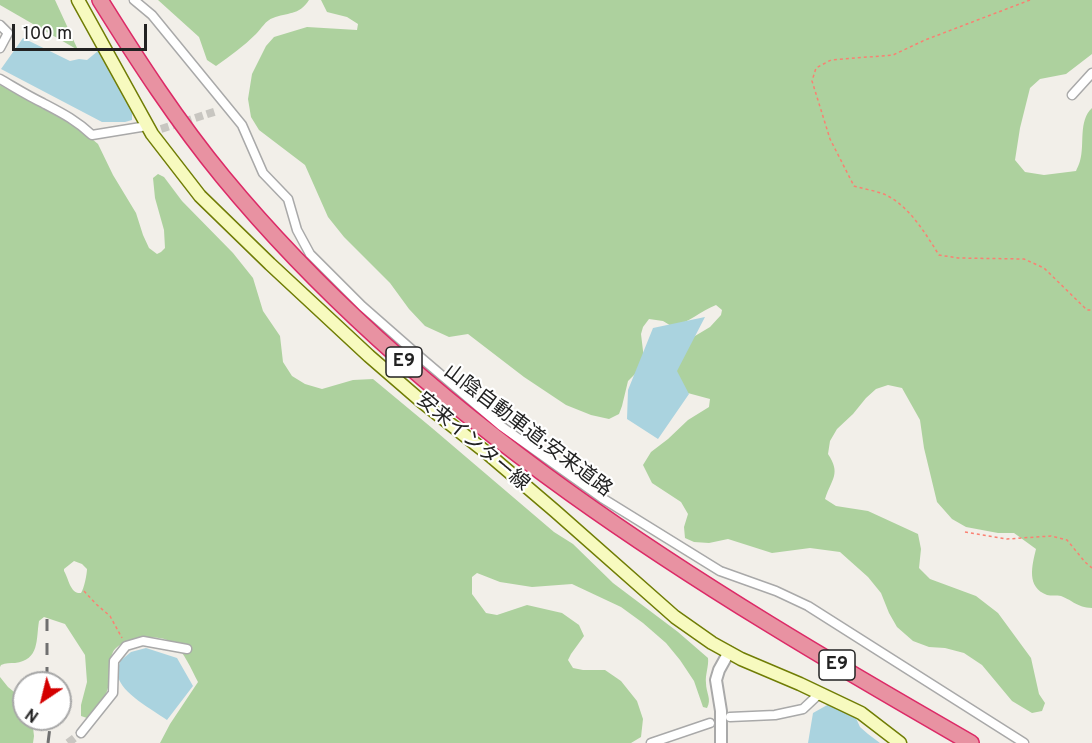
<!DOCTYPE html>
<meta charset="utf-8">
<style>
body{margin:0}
#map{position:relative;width:1092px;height:743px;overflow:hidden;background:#f2efe9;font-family:Overpass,sans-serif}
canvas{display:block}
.north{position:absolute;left:12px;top:671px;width:60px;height:60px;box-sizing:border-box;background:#fff;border:2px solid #a7a7a7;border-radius:50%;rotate:215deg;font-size:16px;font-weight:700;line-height:24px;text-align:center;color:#222}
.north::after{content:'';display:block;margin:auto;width:21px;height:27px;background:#d40000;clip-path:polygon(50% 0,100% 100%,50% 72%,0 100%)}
.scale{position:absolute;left:12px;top:24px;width:135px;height:27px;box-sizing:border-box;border:3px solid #222;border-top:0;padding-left:8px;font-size:18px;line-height:21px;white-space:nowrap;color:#222;-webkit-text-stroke:4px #fff;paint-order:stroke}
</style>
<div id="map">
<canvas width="1092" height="743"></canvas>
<div class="north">N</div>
<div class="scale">100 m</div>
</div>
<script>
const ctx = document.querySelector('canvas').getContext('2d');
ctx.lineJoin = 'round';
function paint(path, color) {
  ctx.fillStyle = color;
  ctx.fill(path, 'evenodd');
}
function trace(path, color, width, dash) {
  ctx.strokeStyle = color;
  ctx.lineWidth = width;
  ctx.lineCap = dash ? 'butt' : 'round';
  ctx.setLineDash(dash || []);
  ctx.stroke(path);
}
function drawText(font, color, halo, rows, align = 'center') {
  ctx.font = font + ' Overpass,"Noto Sans JP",sans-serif';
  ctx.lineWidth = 4.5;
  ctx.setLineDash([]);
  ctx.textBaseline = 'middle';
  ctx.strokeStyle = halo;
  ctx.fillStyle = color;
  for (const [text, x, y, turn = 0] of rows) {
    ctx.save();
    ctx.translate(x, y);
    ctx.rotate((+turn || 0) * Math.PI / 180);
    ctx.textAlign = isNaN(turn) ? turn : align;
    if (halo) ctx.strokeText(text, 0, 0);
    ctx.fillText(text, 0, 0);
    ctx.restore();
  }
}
paint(new Path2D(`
 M0,0H55L78,50L0,5Z
 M158,0H309C299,16 287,12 273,18C266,20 261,29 256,34C244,46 230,56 216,66L207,60L199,37Z
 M321,0H1092V54L1066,74L1040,79L1030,88L1020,128L1015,160L1025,172L1044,175L1076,171C1077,168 1079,165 1080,161C1085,144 1078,121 1092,108V608C1076,607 1074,601 1061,596C1057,595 1051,596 1047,595C1026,587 1032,566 1036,549L1014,533H998L966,527L952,519L937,502L924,448L920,420L902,388L888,385L876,389L866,398L853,414L837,429L830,441L828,454C841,474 832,478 825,499L836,506L868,511L918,534L921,549L919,568L930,579L976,596L998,613L1031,658L1039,694L1045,703L1042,711L1032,713L1012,701L982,665L964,653L945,648L929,647L913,641L897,627L889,613L881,593L868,577L840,552L810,548L772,553L728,539L709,543L694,542L685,538L684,527L688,514L681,502L652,483L643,465L651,452L668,439L688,420L709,407L710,399L684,392L674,371L690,339L710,327L721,315L722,310L716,305C701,311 689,322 673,327L663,321L649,319L643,327L641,334L644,359L638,371L628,381L622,406L619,414L609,419L591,415L566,405L524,377L468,334L449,337L425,326L409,309L390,283L344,237L328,217L305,165L259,130L251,117L248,99L252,74L266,46L274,37L307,27L357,30L358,24L347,17L327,12Z
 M0,85L80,129L98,144L113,175L136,213L143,235L149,248L157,254L161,252L165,248L164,230L155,198L153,178L158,174L164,177L182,201L233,253L253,278L263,311L280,336L283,362L292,376L305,384L322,389L353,380L373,379L432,428L554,532L573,544L613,583L678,632L708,658C709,666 705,675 706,683C706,693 712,699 707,708L703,707L694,681L680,660L666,643L643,623L621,607L572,584L532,587L500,582L477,573L472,577V594L486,613L497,615L527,605L562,613L579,625L584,636L571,654L568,660L573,668L583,670H605L621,681L637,701L643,719L641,737L631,743H160L170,724L198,682C191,669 185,653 173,643C160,633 121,637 113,652C107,664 111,675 108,688C105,700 95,709 87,718L81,716V705L87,682L85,655L65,624L44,617L39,621C36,639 40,660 15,663C10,663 6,663 1,665L0,667ZM74,561L82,564L87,569C87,574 84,589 81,593C70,594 69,579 64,571V569Z
 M0,677L8,687L24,700V719H32L34,736L33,743H0Z`), '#add19e');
paint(new Path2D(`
 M23,38L70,61L79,59L87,60L98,51L132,111V120L125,122H102L1,69Z
 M705,317L677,371L689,394L658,439L627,419L628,390L653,328Z
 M146,648L177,658L193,686L167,720C153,710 121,693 118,676C117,672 119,666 120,661L131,652Z
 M829,704L855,716L860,727L868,734L880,743H808L813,713Z`), '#aad3df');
trace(new Path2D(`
 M161,129L217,111
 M68,743L81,733`), '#c8c6c1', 8, [8, 4]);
const minor = new Path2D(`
 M134,0L152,15L242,125L263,173L288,199L297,230L310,254L362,306L419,356L501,426L602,498L720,571L776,591L808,606L1024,743
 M0,25L8,33L0,48
 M0,79C14,87 28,96 43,103C62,113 76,120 92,135L147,126
 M1072,95L1092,73
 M730,717L775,715L803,709L819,694
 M81,733L113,693L114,661L126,646L143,641L187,649
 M651,743L710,723`);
const tertiary = new Path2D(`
 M721,743V711L716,680L719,670L729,652`);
const secondary = new Path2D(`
 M78,0L152,134L200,196L270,264L369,356L421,401L487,453L555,511L675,617L712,643L741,659L800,684L861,713L900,743`);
const motorway = new Path2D(`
 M100,0C138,61 177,121 223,177C425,422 699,587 971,743`);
trace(minor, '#a9a9a9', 11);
trace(tertiary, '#a9a9a9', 14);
trace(secondary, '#707d05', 15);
trace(motorway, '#dc2a67', 18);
trace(new Path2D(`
 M1030,0L925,40L893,55L831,60L816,68L812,81L830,139L854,186C864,189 877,191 886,195C910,207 925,233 939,255L958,258L1024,259L1044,268L1087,310H1092
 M965,532L1007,539L1051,536L1067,540L1085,562L1092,568
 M84,591L96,604L110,616L122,638`), '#fa8072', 1.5, [3, 3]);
trace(minor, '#fff', 8);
trace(tertiary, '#fff', 10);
trace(secondary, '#f7fabf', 12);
trace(motorway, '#e892a2', 15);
trace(new Path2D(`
 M47,619V683
 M48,743L51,719`), '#707070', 3, [12, 12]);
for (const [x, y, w] of [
 [404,362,36],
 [837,665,36]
]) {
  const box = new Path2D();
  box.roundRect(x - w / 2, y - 15, w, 30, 4.5);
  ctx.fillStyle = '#fff';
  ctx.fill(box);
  trace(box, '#222', 1.5);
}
drawText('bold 18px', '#222', null, [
 ["E9",404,362],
 ["E9",837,665]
]);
drawText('20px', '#222', '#fff', [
 ["山陰自動車道;安来道路",527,432,37],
 ["安来インター線",472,443,40]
]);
</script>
